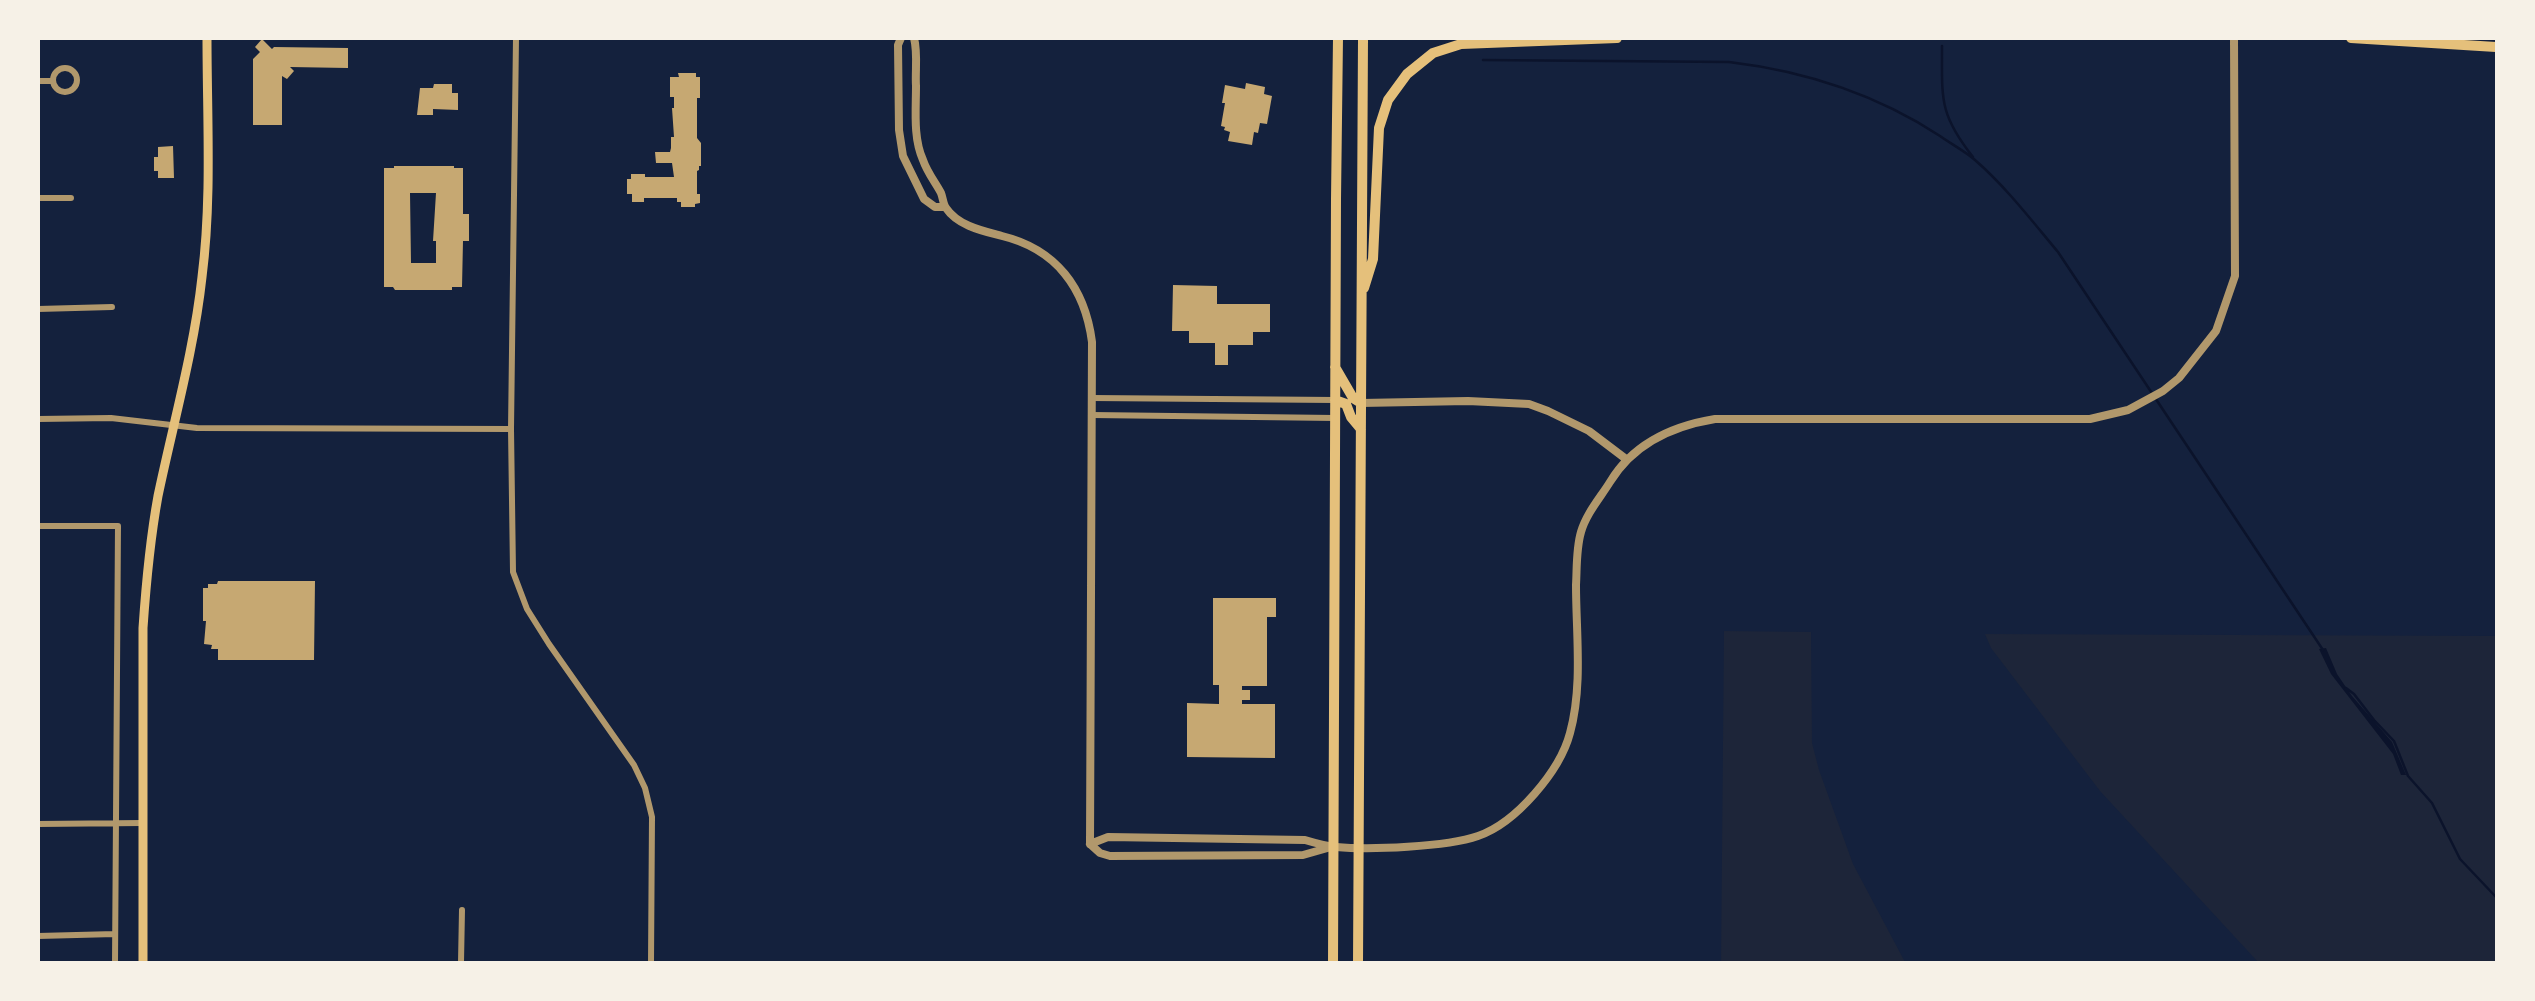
<!DOCTYPE html>
<style>
body{margin:0}
#map{position:relative;width:2535px;height:1001px;overflow:hidden;background:#14213d;font-family:Ubuntu,sans-serif}
canvas{display:block}
.frame{position:absolute;inset:0;border:40px solid #f6f1e7;pointer-events:none}
</style>
<div id="map">
<canvas width="2535" height="1001"></canvas>
<div class="frame"></div>
</div>
<script>
const ctx = document.querySelector('canvas').getContext('2d');
ctx.lineJoin = 'round';
function paint(path, color) {
  ctx.fillStyle = color;
  ctx.fill(path, 'evenodd');
}
function trace(path, color, width, dash) {
  ctx.strokeStyle = color;
  ctx.lineWidth = width;
  ctx.lineCap = dash ? 'butt' : 'round';
  ctx.setLineDash(dash || []);
  ctx.stroke(path);
}
paint(new Path2D(`
 M1724,631L1811,632L1812,743L1819,770L1853,864L1905,962H1721Z
 M1985,634L2496,636V962H2258L2100,791L1991,648Z`), '#1d2539');
paint(new Path2D(`
 M2326,648L2337,674L2352,696L2392,742L2406,775H2401L2393,754L2331,674L2319,649Z`), '#0b132b');
trace(new Path2D(`
 M1942,46C1942,99 1939,114 1973,157
 M1483,60L1729,62C1805,71 1876,94 1940,136C1951,144 1965,151 1975,160C2006,187 2032,221 2058,252L2323,650
 M2346,688L2354,694L2374,720L2394,741L2408,776L2432,803L2460,859L2496,897`), '#0b132b', 2.5);
paint(new Path2D(`
 M262,39L272,49L274,47L348,48V68L290,67L294,71L287,79L282,76V125H253V59L260,52L255,47Z
 M678,73H696V77H700V98H697V138L701,143V166H699V170L697,171V194H700V203L695,204V207H681V202H677V198H644V202H632V194H627V179H631V174H645V177H674L672,163H656L655,152H670L671,148V137H674L672,108H674V97H670V77H679Z
 M1246,83L1265,87L1264,94L1272,96L1267,124L1260,123L1258,133L1254,132L1252,145L1228,141L1230,132L1224,130L1225,127L1221,126L1225,103H1222L1225,85L1245,89Z
 M434,84H452V93H458V110L433,109V115H417L420,88H433Z
 M173,146L174,178H158V171H154V157H158V147Z
 M394,166H454V168H463V214H469V241H463L462,287H452V290H395L393,287H384V168H394ZM410,193H436L433,241H436V263H411Z
 M1173,285L1217,286V304H1270V332H1253V345H1228V365H1215V343H1189V331H1172Z
 M218,581H315L314,660H218V649H211L212,645L204,644L206,621H203V588H208V584H217Z
 M1213,598H1276V617H1267V686H1242V690H1250V700H1242V704H1275V758L1187,757V703L1219,704V685H1213Z`), '#c6a872');
trace(new Path2D(`
 M516,38L511,429L513,572L527,609L549,644L634,765L645,788L652,817L651,962
 M53 80a12 12 0 1 1 24 0a12 12 0 1 1-24 0Z
 M38,81H53
 M38,198H71
 M38,309L112,307
 M1092,398L1335,400
 M1092,415L1335,418
 M38,419L111,418L197,428L511,429
 M38,526H118L115,962
 M38,824L142,823
 M38,936L115,934
 M461,962L462,910`), '#b1986c', 6);
trace(new Path2D(`
 M901,38L898,45L899,130L903,156L924,199L935,207H945
 M914,38C918,53 915,71 916,86C916,110 913,138 923,160C927,172 935,182 941,193C943,198 943,204 946,208C958,226 983,231 1002,236C1056,249 1085,288 1092,342L1090,844
 M1361,403L1468,401L1529,404L1548,411L1589,431L1626,459
 M1090,844L1108,837L1305,840C1315,843 1325,846 1336,847C1370,850 1446,847 1478,836C1516,823 1560,771 1570,733C1583,686 1576,633 1576,585C1577,568 1576,549 1581,532C1586,514 1600,498 1610,482C1633,444 1672,426 1715,419H2090L2128,410L2163,391L2179,378L2216,331L2235,276L2234,38
 M1090,844L1100,853L1110,856L1303,855L1331,847`), '#b1986c', 8);
trace(new Path2D(`
 M143,962V628C146,584 150,540 158,496C173,424 194,351 202,277C212,199 207,118 207,38`), '#e5c07b', 9);
trace(new Path2D(`
 M2351,38L2496,47
 M1364,288L1373,259L1379,128L1388,100L1407,74L1433,53L1461,44L1617,38
 M1335,367L1353,398L1361,403
 M1335,400L1346,404L1351,417L1361,429
 M1333,962L1336,199L1338,38
 M1358,962L1363,38`), '#e5c07b', 10);
</script>
